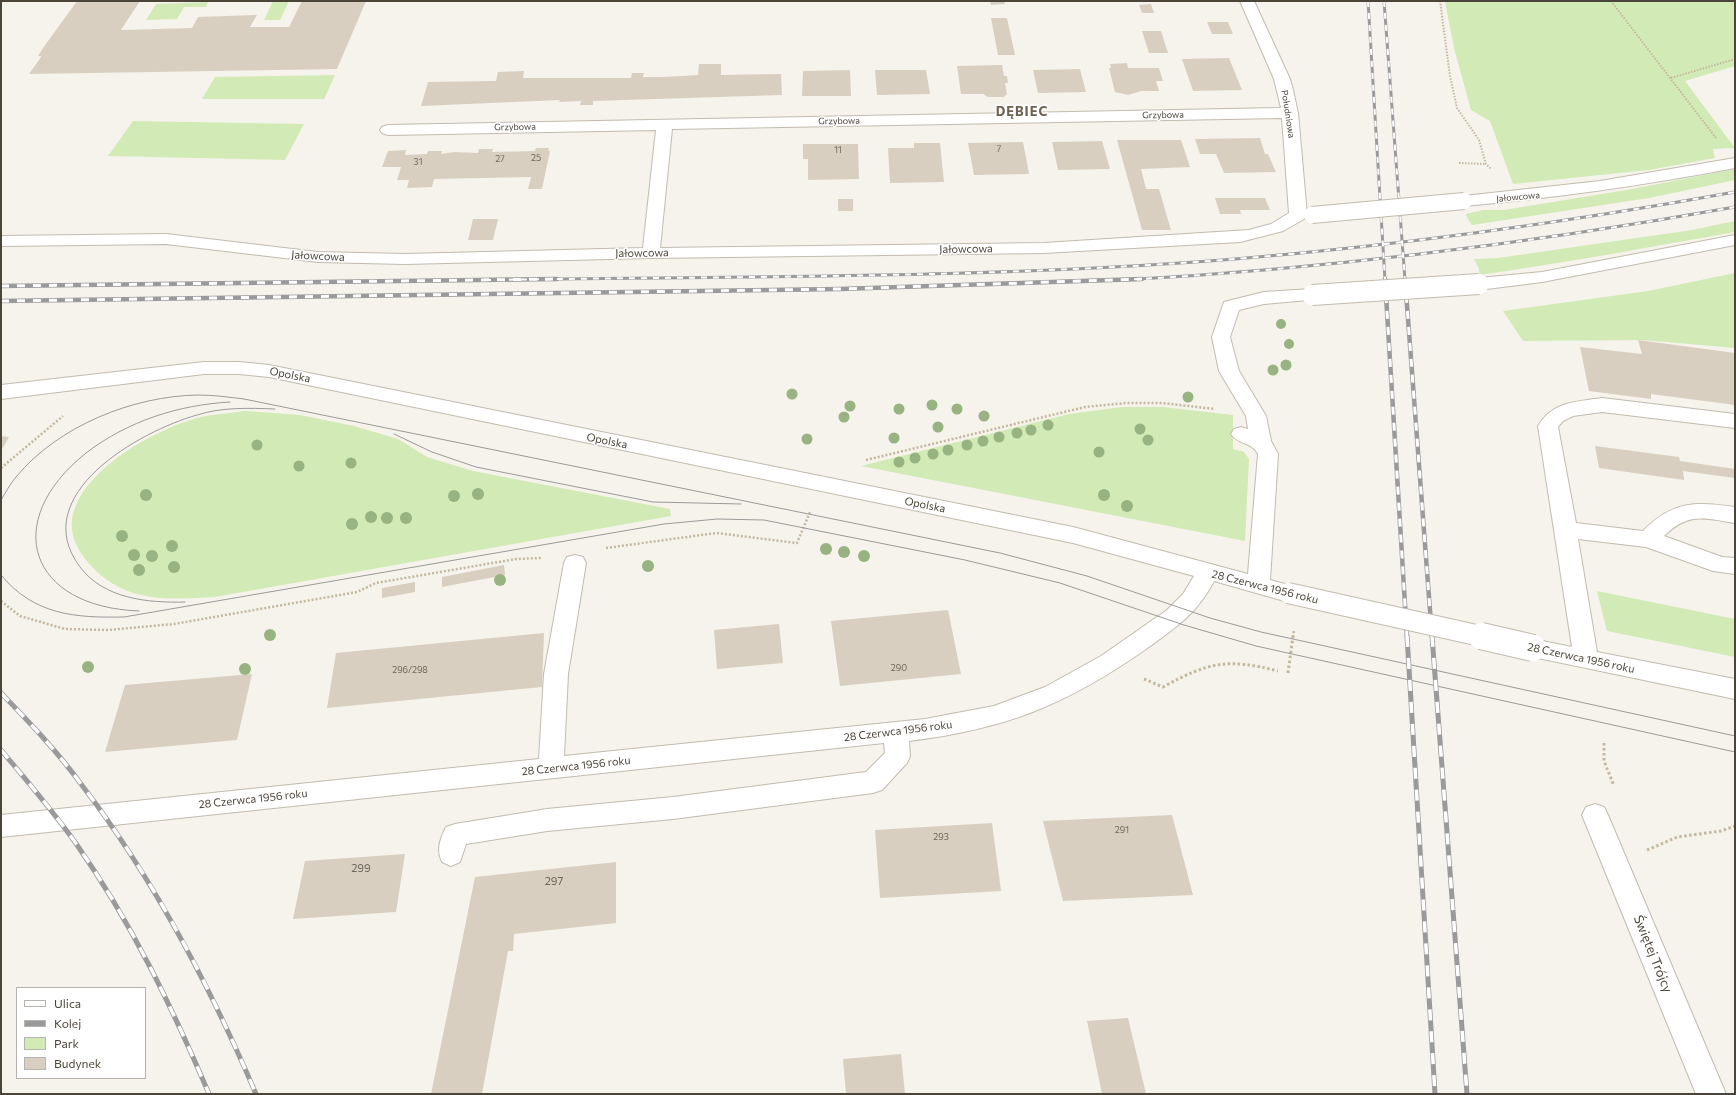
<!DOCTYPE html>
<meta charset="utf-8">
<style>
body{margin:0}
#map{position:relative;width:1736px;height:1095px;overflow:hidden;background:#f6f3ec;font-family:Commissioner,sans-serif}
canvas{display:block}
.frame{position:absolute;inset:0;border:2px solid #4b4439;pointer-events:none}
.legend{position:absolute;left:16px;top:987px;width:130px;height:92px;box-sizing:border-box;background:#fff;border:1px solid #b7b4b0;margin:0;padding:5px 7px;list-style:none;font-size:12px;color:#4b4439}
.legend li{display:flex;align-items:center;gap:8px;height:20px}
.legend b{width:20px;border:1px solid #b7b4b0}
</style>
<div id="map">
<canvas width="1736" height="1095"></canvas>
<div class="frame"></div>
<ul class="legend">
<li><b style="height:5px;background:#fff"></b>Ulica</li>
<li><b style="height:5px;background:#9a9a9a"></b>Kolej</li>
<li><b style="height:11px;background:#d2eab5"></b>Park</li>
<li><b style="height:11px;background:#d8cfc1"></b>Budynek</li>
</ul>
</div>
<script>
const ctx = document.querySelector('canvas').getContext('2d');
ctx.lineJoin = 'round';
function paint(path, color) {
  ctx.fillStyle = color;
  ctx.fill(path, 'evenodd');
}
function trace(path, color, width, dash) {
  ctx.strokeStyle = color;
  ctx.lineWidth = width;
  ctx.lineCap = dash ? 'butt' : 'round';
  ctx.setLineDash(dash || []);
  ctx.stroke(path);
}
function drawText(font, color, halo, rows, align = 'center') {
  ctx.font = font + ' Commissioner,sans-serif';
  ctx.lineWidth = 3;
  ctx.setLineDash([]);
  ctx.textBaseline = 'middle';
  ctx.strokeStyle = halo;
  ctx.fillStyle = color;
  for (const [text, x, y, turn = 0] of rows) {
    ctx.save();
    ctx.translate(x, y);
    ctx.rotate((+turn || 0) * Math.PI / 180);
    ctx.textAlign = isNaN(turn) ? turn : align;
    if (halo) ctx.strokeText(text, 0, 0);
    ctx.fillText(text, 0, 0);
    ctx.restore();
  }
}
paint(new Path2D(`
 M273,1H289L280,20H264Z
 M1445,1H1735V66L1685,81L1735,148L1713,149L1715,158L1649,170L1513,184L1490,121L1471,110L1454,48Z
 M208,2L206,7H184L177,19L146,20L156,4Z
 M335,75L324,99H202L215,77Z
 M133,121L304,124L285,160L108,156Z
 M1735,169V180L1649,198L1472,225L1467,218L1466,214L1483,210H1504L1632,189Z
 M1735,221V232C1650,247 1565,263 1479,275V269L1474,259L1498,258L1692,230Z
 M1735,273V348L1643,340L1523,341L1503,311L1648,291Z
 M1122,407H1163L1233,415V449L1244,452L1249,459L1245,541L861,466L1069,414Z
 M246,411L300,415L354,426L398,439L427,457L473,471L670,509L671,516L215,597C164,600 121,603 86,560C77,549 70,534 72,520C79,470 157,428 201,417C216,414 231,413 246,411Z
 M1597,591L1735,619V657L1607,631Z`), '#d2eab5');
paint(new Path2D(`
 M77,1H140L121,30L192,28L198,17L255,15H257L250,27H289L302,1H366L337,69L29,74L41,57V56H38L43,48Z
 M990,1H1004L1005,4L991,5Z
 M1151,4L1154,13H1142L1139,5Z
 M991,18H1007L1015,55H998Z
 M1207,22H1228L1233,34H1212Z
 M1142,31H1161L1168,53H1149Z
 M1229,58L1242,90L1193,91L1182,59Z
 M1127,63L1128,68H1159L1163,81H1156L1159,91H1141L1128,95L1115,92L1109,68H1111L1110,64Z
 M699,64H721V75L781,74L782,95L593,101V105H580L581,101L559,102L560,100L421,106L428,82L496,81L498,72L524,71L523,78H631L632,73H644L643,77H664L698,75Z
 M1002,65L1004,76H1007L1008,83H1005L1007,94L1004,97H988L983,94H961L957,66Z
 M1080,69L1086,92L1038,93L1033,70Z
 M850,70L851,96H802L803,71Z
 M875,70H926L930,94L877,95Z
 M1260,138L1265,154H1268L1276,172L1224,173L1216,154H1200L1195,139Z
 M1117,140H1181L1190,167L1141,169L1146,189H1159L1171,230H1142Z
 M1102,141L1110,169L1058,170L1052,142Z
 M1023,142L1029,174L974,175L968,143Z
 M914,143H940L944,182L890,183L888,148H914Z
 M803,144H858L859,179L808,180V159H803Z
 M536,148H549L548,151H550L542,189H528L531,177L434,179L432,187L407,188L409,180H397L401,167H382L388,151L406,150L405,155L427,154L428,151H442L441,154L454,152L478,153L479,149H493L492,152L535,151Z
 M1215,198H1265L1270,210H1240L1241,214H1220Z
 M838,199H853V211H838Z
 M473,219H498L493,240H468Z
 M1638,340L1735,353V405L1651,394V399L1589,391L1580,347L1642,354Z
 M1,436L9,437L1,451Z
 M1595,446L1679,457L1680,461L1735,469V478L1683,471L1684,480L1599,468Z
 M504,565L505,575L442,587V577Z
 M415,582V592L382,598V588Z
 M948,610L961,674L840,686L831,621Z
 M779,624L783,663L717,669L714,630Z
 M544,633L542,687L327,708L336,653Z
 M252,674L237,740L105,752L125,685Z
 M1172,815L1193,895L1063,901L1043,821Z
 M992,823L1001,891L880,898L875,830Z
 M405,854L396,912L293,919L305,861Z
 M616,862V923L514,934L513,951H508L482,1094H431L475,877Z
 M1128,1018L1146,1094H1102L1087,1021Z
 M901,1054L905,1094H846L843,1059Z`), '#d8cfc1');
const minor = new Path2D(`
 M1240,1H1254L1290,79L1293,90L1298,113L1307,215L1304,219L1283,231L1240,242L1044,253L651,258L405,264L318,262L166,244L1,246V236L166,234L318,252L405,254L643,248L656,130L388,135L382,133L380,130L382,127L388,125L1281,108L1274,79ZM1282,118L1289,213L1271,224L1249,230L1044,243L660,248L672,129Z
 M1735,158V168C1645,185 1555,198 1464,206L1458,205L1455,201L1458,197L1464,196L1600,181Z
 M1735,235V245L1542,282L1479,290L1473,288L1470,284L1473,280L1479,278L1542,272Z
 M1312,289L1319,291L1321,295L1319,299L1264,304L1239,310L1230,337L1239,371L1266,416L1271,441L1278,454L1270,580L1296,587L1299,593L1296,599L1288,602L1214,581C1197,614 1175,628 1146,649C1066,705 1006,729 909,741L910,756L907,763L882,790L873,793L673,819L547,831L466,844L460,862L451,866L442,862C436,850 440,839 446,827L455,824L547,809L673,797L866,772L885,753L884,743L1,837V815L539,759L544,674L564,563L567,557L575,555L583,557L586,563L568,674L564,756L925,719L994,706L1045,687L1101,656L1167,610L1183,594L1194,576L1073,543L269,377L239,374H204L1,399V385L204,362H239L269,365L1073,527L1248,574L1258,454C1252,442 1237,444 1231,434L1234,429L1241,427L1248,429L1246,416L1219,371L1212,337L1224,302L1264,292Z
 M1602,398L1735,414V428L1602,412L1573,416L1563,421L1558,427L1576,523L1643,531C1674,500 1695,502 1735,507V523C1704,518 1688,512 1664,536L1722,557L1735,558V574L1713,571L1646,547L1578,539L1597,652L1735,679V699L1533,657L1525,654L1521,648L1525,642L1533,639L1572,647L1538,426C1553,401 1576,402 1602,398Z
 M1595,804L1604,807L1608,815L1726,1094H1696L1582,815L1586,807Z`);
trace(minor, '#c2bbae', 2);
trace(new Path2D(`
 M1440,1L1450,76L1457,108L1479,140L1486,164L1491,169
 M1611,1L1716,138
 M1671,78L1735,59
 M1459,163L1486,164`), '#c4b79f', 2, [1.5, 1.5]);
trace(new Path2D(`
 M866,460L1085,407L1126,403H1162L1215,409
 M1,468L63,416
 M606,548L716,533L797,543L810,512
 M1,601L20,616L65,629L108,630L174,624L357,592L376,583L516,559L542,558
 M1293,637L1294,629`), '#c4b79f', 2.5, [2, 2]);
trace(new Path2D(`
 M1288,673L1293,636
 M1144,679L1163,687C1209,662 1227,658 1278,671
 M1604,743V761L1614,786
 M1647,850L1677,837L1721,831L1735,826`), '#c4b79f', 3, [2.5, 2.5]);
paint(minor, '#fff');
trace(new Path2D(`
 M394,434L432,452L476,467L653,502L741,504
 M1,500C6,492 10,484 16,477C58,426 133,396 198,395C213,395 228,397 244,399L1000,553L1087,576L1210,618L1261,632L1735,736
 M1,575C34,615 75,618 124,617L664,524L717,519L764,520L965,560L1060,583L1184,625L1256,646L1735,752
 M185,602C148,603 104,599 80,567C26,495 140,431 197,415C222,407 249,408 275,409
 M139,611C29,607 0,522 86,453C128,421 178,405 230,402`), '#9a9a9a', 1);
const railFar2 = new Path2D(`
 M1368,1L1385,280
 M1384,1L1405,280
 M485,280C734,276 986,279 1235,259C1403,245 1569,222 1735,192
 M1122,280C1328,269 1532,243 1735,207`);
const railFar1 = new Path2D(`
 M1385,279L1407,637
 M1405,279L1432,637
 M1,286L557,279
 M1,301L840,289L1142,279`);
const rail = new Path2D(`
 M1407,636L1435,1094
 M1432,636L1467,1094
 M1,693C29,722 57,751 81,784C154,879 209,984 256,1094
 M1,750C27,781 54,812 77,845C131,922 172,1007 209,1094`);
trace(railFar2, '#9a9a9a', 3);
trace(railFar1, '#9a9a9a', 4.5);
trace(rail, '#9a9a9a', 5);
trace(railFar2, '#fff', 2, [6]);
trace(railFar1, '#fff', 3, [8]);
trace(rail, '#fff', 3.5, [11]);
const minorBridgeFar2 = new Path2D(`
 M1312,215L1464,201`);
const minorBridgeFar1 = new Path2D(`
 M1312,295L1479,284
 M1288,593L1485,637`);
const minorBridge = new Path2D(`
 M1481,636L1533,648`);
trace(minorBridgeFar2, '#c2bbae', 18, []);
trace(minorBridgeFar1, '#c2bbae', 22, []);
trace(minorBridge, '#c2bbae', 28, []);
trace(minorBridgeFar2, '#fff', 16);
trace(minorBridgeFar1, '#fff', 20);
trace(minorBridge, '#fff', 26);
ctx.fillStyle = '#97b381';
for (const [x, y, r] of [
 [1281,324,5],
 [1289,344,5],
 [1286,365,5.5],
 [1273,370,5.5],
 [792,394,5.5],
 [1188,397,5.5],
 [932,405,5.5],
 [850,406,5.5],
 [899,409,5.5],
 [957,409,5.5],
 [984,416,5.5],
 [844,417,5.5],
 [1048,425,5.5],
 [938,427,5.5],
 [1140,429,5.5],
 [1031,430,5.5],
 [1017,433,5.5],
 [999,437,5.5],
 [894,438,5.5],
 [807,439,5.5],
 [1148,440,5.5],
 [983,441,5.5],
 [257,445,5.5],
 [967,445,5.5],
 [948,450,5.5],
 [1099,452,5.5],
 [933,454,5.5],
 [915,458,5.5],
 [899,462,5.5],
 [351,463,5.5],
 [299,466,5.5],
 [478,494,6],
 [146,495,6],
 [1104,495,6],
 [454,496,6],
 [1127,506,6],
 [371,517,6],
 [387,518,6],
 [406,518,6],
 [352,524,6],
 [122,536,6],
 [172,546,6],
 [826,549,6],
 [844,552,6],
 [134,555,6],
 [152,556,6],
 [864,556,6],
 [648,566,6],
 [174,567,6],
 [139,570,6],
 [500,580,6],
 [270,635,6],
 [88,667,6],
 [245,669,6]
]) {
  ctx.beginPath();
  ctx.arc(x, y, r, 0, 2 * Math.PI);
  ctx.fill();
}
drawText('9px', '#4b4439', '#fff', [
 ["Południowa",1288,114,81],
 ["Grzybowa",1163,115,-1],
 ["Grzybowa",839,121,-1],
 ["Grzybowa",515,127,-1],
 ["Jałowcowa",1518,197,-5]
]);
drawText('9px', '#6e675b', null, [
 ["7",999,149],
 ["11",838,150],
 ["25",536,158],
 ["27",500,159],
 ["31",418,162],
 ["290",899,668],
 ["296/298",410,670],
 ["291",1122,830],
 ["293",941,837]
]);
drawText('11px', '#4b4439', '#fff', [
 ["Jałowcowa",966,249,-1],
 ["Jałowcowa",642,253,-1],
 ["Jałowcowa",318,256,3],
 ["Opolska",290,375,11],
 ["Opolska",607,441,11],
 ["Opolska",925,505,11],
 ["28 Czerwca 1956 roku",1265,587,14],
 ["28 Czerwca 1956 roku",1581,658,12],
 ["28 Czerwca 1956 roku",898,731,-7],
 ["28 Czerwca 1956 roku",576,766,-6],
 ["28 Czerwca 1956 roku",253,799,-6]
]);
drawText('11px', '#6e675b', null, [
 ["299",361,868],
 ["297",554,881]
]);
ctx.letterSpacing = '1px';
drawText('bold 13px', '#6e6250', '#fff', [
 ["DĘBIEC",1022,112]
]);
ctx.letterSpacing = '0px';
drawText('13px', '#4b4439', '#fff', [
 ["Świętej Trójcy",1653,954,68]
]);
</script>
